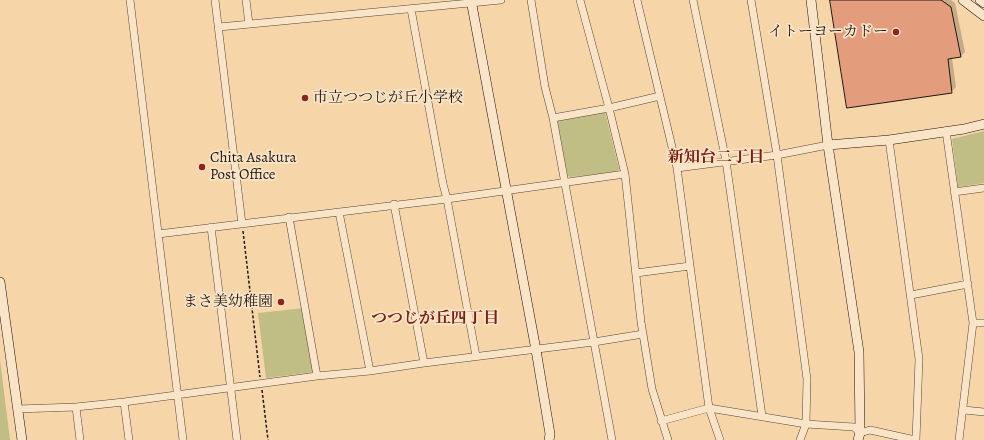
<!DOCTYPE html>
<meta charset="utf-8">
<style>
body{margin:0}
canvas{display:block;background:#f6d6a9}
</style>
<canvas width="984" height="440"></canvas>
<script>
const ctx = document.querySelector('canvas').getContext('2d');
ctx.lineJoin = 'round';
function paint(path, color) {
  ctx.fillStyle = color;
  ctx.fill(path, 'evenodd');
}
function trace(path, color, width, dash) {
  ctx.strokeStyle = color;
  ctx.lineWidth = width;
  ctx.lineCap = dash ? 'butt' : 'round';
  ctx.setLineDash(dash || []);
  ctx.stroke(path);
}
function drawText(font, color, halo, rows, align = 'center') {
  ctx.font = font + ' Alegreya,"Noto Serif JP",serif';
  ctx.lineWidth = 3.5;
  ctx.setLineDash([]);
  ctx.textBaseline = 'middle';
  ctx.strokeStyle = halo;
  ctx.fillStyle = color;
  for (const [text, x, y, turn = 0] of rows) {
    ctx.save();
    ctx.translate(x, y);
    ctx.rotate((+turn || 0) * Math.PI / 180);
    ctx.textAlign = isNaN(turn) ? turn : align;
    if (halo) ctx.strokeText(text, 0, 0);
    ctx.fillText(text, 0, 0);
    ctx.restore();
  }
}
paint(new Path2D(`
 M605,112L619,169L617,172L570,177L567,175L557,121Z
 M984,131V183L958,187L952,139Z
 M304,308L314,372L266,378L258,313Z
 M0,360L10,440H0Z`), '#c0bd85');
paint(new Path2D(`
 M831,0H951L955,3L965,52L961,56L952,58L956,87L951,92Z`), '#0003');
const building = new Path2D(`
 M830,0H941L951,7L961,57L948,59L952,93L847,108Z`);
paint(building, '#e39d7d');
trace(building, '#211610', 1);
const street = new Path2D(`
 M130,0L183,440
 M215,0L242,224
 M246,0L249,24
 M531,0L545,87L553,118L612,440
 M580,0L609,108L625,174L641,322L652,389L668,440
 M637,0L677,168L709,408L720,440
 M693,0L726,161L762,416
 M751,0L777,155L807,379L806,424L800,440
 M411,9L443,184L447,199L476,356
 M219,27L501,0
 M553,118L609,108L660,96
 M946,131L973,323L959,440
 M889,140L919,359L916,440
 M677,168L777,155L828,145
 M954,192L984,188
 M394,204L424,363
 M339,212L370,371
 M289,217L317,376
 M211,227L237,440
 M158,234L447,199L625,174
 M636,273L690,266
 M911,295L968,284
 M973,323H984
 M124,402L129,440
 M76,407L80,440
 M18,409L76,407L124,402L317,376L370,371L424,363L594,342L643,334
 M964,410L984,412
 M661,421L709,408L806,424L854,427L860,433L870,430L915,440`);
const secondary = new Path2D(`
 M471,0L536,350L550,434L549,440
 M811,0L828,145L859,352L860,433L858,440
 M963,0L984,16
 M980,0L984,3
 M828,145L889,140L964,129L984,124
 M0,282L22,440`);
trace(street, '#564636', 8);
trace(secondary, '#211610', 10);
trace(new Path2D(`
 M243,231L260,377
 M262,390L268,440`), '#211610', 1.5, [3, 2]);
trace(street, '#f9e4c7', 7);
trace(secondary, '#f9e4c7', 9);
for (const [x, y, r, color] of [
 [896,32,4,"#8f2418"],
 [305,98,4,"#8f2418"],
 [202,167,4,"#8f2418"],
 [281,302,4,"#8f2418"]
]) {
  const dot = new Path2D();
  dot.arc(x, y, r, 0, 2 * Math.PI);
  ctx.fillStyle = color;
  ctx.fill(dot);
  trace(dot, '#f9e4c7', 1.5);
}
drawText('15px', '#211610', '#f9e4c7', [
 ["イトーヨーカドー",888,32],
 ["市立つつじが丘小学校",313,98,"left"],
 ["Chita Asakura",210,158,"left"],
 ["Post Office",210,175,"left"],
 ["まさ美幼稚園",273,302]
], 'right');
drawText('bold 16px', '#7a1f14', '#f9e4c7', [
 ["新知台二丁目",716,158],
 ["つつじが丘四丁目",435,319]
]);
</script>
